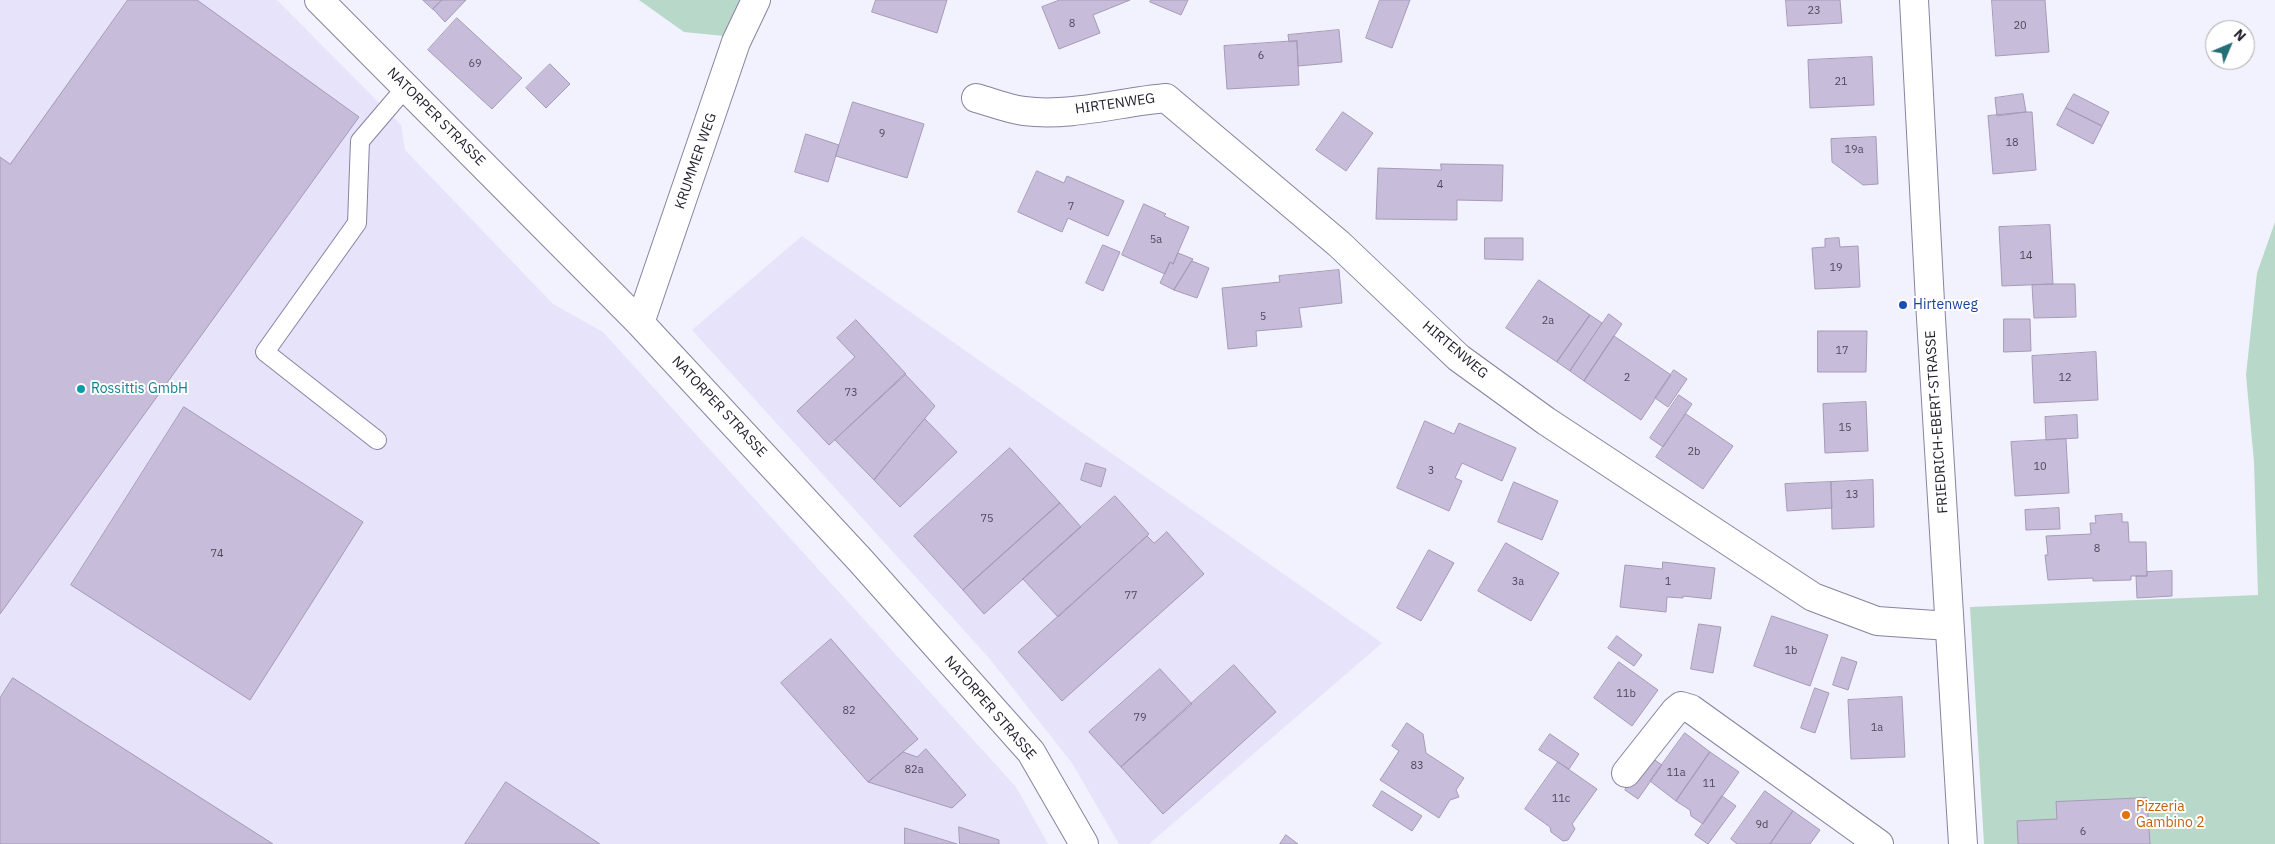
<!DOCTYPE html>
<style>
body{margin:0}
#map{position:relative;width:2275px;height:844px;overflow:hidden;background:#f2f1fe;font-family:"IBM Plex Sans",sans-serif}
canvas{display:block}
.north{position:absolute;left:2205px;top:20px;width:50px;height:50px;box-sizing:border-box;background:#fff;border:1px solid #a8a7ac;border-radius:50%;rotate:45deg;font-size:14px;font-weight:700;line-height:20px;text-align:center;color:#25232f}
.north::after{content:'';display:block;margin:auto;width:18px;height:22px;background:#246e78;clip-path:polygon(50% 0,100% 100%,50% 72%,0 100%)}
</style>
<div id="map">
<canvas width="2275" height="844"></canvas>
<div class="north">N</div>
</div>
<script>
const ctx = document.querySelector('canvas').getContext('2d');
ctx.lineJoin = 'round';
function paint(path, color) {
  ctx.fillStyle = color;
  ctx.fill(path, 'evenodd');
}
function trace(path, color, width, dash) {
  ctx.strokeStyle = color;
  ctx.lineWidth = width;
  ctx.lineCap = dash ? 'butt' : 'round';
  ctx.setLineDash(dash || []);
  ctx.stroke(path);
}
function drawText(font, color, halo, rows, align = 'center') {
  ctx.font = font + ' "IBM Plex Sans",sans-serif';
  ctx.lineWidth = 4;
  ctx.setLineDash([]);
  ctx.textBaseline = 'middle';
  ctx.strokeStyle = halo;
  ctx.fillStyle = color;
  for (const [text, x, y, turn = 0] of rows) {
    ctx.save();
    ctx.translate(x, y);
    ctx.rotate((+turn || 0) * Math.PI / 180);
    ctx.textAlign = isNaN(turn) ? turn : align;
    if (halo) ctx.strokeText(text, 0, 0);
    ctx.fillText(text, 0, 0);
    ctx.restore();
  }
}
paint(new Path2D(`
 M0,0H277L401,125L405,150L553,304L603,332L1016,787L1048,844H0Z
 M802,236L1382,643L1149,844H1119L1072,763L989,658L692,330Z`), '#e7e3fb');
paint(new Path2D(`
 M639,0H745L724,36L684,32Z
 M2275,222V844H1984L1970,607L2258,595L2254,462L2246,375L2257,273Z`), '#b8d9c9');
const building = new Path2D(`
 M128,0H197L359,117L0,614V157L10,164Z
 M423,0H442L433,9Z
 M442,0H466L445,22L433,9Z
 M876,0H947L937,33L872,12Z
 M1060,0H1130L1093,15L1100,33L1059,49L1042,7Z
 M1151,0H1188L1181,15L1150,2Z
 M1380,0H1410L1392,48L1366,38Z
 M1786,0H1840L1842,23L1788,26Z
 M1992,0H2045L2049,52L1996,56Z
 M457,18L522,78L492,109L428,50Z
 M1339,30L1342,62L1298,66L1297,41L1289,42L1288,35Z
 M1297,41L1299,85L1227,89L1224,46Z
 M1872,57L1874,105L1810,108L1808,60Z
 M550,64L570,84L546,108L526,88Z
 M2023,94L2026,112L1997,116L1995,98Z
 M2074,94L2109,112L2102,126L2066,108Z
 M853,102L924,124L907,178L836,156Z
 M2066,108L2102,126L2093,144L2057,125Z
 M1343,112L1373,133L1346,171L1316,150Z
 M2026,112H2032L2036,170L1993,174L1988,116Z
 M806,134L839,145L828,182L795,172Z
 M1876,137L1878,184L1863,185L1832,162L1831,139Z
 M1441,164L1503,165L1502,201L1457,200V220L1376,219L1378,168L1441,170Z
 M1037,171L1064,183L1067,176L1124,201L1108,236L1068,218L1062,232L1018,212Z
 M1144,204L1166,214L1164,216L1189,227L1173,264L1170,262L1165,274L1122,255Z
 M2050,225L2053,284L2002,286L1999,227Z
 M1485,238H1523V260L1485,259Z
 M1839,238L1840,247L1858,246L1860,287L1815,289L1812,248L1825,247V239Z
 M1103,245L1120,252L1103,291L1086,283Z
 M1178,253L1193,259L1174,290L1160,283L1170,262L1173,264Z
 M1192,261L1209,268L1197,298L1174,290Z
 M1339,270L1342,303L1299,308L1302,327L1256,331L1257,346L1228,349L1222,288L1280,282L1279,276Z
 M1539,280L1590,315L1557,362L1506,328Z
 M2053,284H2075L2076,317L2034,318L2032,285Z
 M1609,314L1622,324L1584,381L1570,371Z
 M1590,315L1602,323L1570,371L1557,362Z
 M2004,319H2030L2031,351L2004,352Z
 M856,320L906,374L829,445L797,411L855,357L837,338Z
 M1818,331H1867L1866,372H1818Z
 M1614,336L1671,375L1641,420L1584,381Z
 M2096,352L2098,400L2034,403L2032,356Z
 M1674,370L1687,379L1668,407L1655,398Z
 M905,374L935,406L874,480L835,440Z
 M1679,395L1692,404L1663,447L1650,438Z
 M1866,402L1868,451L1825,453L1823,404Z
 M184,407L363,522L250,700L71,585Z
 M1686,414L1733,446L1703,489L1656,457Z
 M2077,415L2078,438L2046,440L2045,417Z
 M925,419L957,452L900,507L874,480Z
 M1425,421L1454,434L1459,423L1516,448L1502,481L1462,463L1455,478L1462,481L1449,511L1397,488Z
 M2066,439L2069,493L2015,496L2011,442Z
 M1010,448L1060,503L963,590L914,536Z
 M1086,463L1106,469L1101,487L1081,480Z
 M1873,480L1874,527L1832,529L1831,482Z
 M1514,482L1558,501L1542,540L1498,522Z
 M1831,482L1832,508L1787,511L1785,484Z
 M1115,496L1149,534L1058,617L1023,579Z
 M1060,503L1081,527L984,614L963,590Z
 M2059,508L2060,529L2026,530L2025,510Z
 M2122,514V522H2128L2129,542H2146L2147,576H2131V580L2093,581V578L2048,580L2045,555H2048L2046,536L2091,534L2090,523H2096L2095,516Z
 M1167,532L1204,574L1062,701L1018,652L1147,536L1154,543Z
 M1506,543L1559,573L1531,621L1478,591Z
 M1429,550L1454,563L1421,621L1397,608Z
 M1663,562L1715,568L1711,599L1683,596V598L1667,597L1666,612L1620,607L1625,565L1662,569Z
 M2172,571V596L2137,598L2136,576H2147V572Z
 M1772,616L1828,635L1810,686L1754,666Z
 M1699,624L1721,627L1713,673L1691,669Z
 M1617,636L1642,655L1634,666L1608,648Z
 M831,639L918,739L868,782L781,683Z
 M1842,657L1857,662L1848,690L1833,685Z
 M1619,662L1658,690L1632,726L1594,698Z
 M1234,665L1276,712L1163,814L1121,767Z
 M1160,669L1192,704L1121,767L1089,732Z
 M13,678L273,844H0V698Z
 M1815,688L1829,693L1815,733L1801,728Z
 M1902,697L1905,757L1851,759L1848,700Z
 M1407,723L1423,734L1426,753L1464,778L1456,790L1459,797L1450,800L1439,818L1380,780L1399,751L1392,746Z
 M1685,733L1710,752L1676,801L1650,781Z
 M1550,734L1579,754L1569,769L1539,750Z
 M926,749L966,795L952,808L868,782L903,752L917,757Z
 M1710,752L1739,772L1703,824L1691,816L1690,810L1676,801Z
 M1649,756L1662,765L1638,799L1625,790Z
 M1558,762L1597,789L1572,824L1575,829L1568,840L1563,841L1551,832L1550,827L1525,809Z
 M506,782L600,844H465Z
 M1382,791L1422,816L1412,831L1373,806Z
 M1765,791L1793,811L1770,844H1737L1731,839Z
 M1722,796L1736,806L1708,844L1695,835Z
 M2147,798L2150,844H2018L2017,821L2057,819L2056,802Z
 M1793,811L1820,830L1810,844H1770Z
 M959,827L999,840V844H960Z
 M905,828L957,844H905Z
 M1286,835L1298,844H1280Z`);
paint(building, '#c8bcdb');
trace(building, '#a59ab7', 1);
const service = new Path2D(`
 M377,440L265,352L357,223L360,141L406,87`);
const minor = new Path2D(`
 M319,0L640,323L861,561L1031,752L1084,844
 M1914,0L1930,302L1963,844
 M976,98C991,102 1008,109 1024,111C1071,117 1120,102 1166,98L1339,244L1459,358L1546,421L1813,597L1877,621L1949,626
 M640,323L736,42L756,0
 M1626,773L1675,711L1681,706L1691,709L1879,844`);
trace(service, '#8783a0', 20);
trace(minor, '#8783a0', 30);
trace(service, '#fff', 18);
trace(minor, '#fff', 28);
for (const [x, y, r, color] of [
 [1903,305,5,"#1a4fb4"],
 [81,389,5,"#0f9aa8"],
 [2126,815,5,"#e8710a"]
]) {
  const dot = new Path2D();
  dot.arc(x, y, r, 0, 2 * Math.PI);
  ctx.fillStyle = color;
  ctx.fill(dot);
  trace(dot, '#fff', 2);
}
drawText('11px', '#4e495a', null, [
 ["23",1814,11],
 ["8",1072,24],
 ["20",2020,26],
 ["6",1261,56],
 ["69",475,64],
 ["21",1841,82],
 ["9",882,134],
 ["18",2012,143],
 ["19a",1854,150],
 ["4",1440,185],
 ["7",1071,207],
 ["5a",1156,240],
 ["14",2026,256],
 ["19",1836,268],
 ["5",1263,317],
 ["2a",1548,321],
 ["17",1842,351],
 ["2",1627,378],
 ["12",2065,378],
 ["73",851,393],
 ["15",1845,428],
 ["2b",1694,452],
 ["10",2040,467],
 ["3",1431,471],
 ["13",1852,495],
 ["75",987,519],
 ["8",2097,549],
 ["74",217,554],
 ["3a",1518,582],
 ["1",1668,582],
 ["77",1131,596],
 ["1b",1791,651],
 ["11b",1626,694],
 ["82",849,711],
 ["79",1140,718],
 ["1a",1877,728],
 ["83",1417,766],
 ["82a",914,770],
 ["11a",1676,773],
 ["11",1709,784],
 ["11c",1561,799],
 ["9d",1762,825],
 ["6",2083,832]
]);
drawText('14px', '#25232f', '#fff', [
 ["HIRTENWEG",1115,104,-8],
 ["NATORPER STRASSE",436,117,45],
 ["KRUMMER WEG",696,161,-71],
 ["HIRTENWEG",1455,350,40],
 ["NATORPER STRASSE",719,407,47],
 ["FRIEDRICH-EBERT-STRASSE",1937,422,-94],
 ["NATORPER STRASSE",990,708,49]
]);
drawText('14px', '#164399', '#fff', [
 ["Hirtenweg",1913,305]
], 'left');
drawText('14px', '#0d838f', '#fff', [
 ["Rossittis GmbH",91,389]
], 'left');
drawText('14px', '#c56008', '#fff', [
 ["Pizzeria",2136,807],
 ["Gambino 2",2136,823]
], 'left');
</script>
